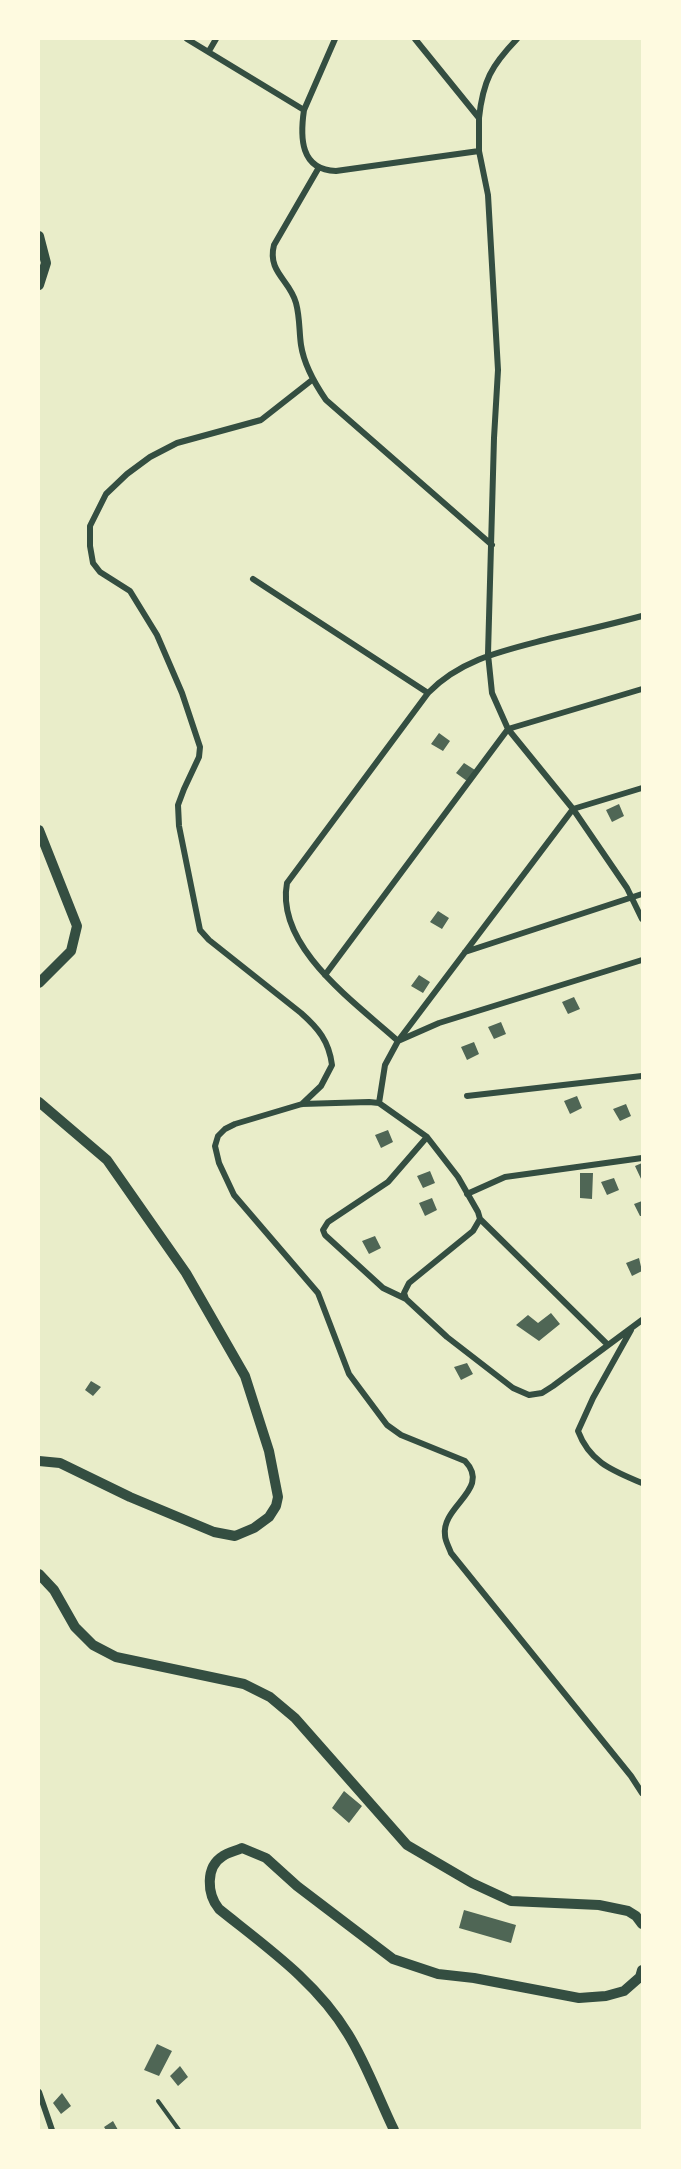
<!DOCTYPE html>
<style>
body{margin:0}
#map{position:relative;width:681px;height:2169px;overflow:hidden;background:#e9edc9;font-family:"Titillium Web",sans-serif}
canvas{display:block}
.frame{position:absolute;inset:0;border:40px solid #fefae0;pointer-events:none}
</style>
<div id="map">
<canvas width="681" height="2169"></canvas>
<div class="frame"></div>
</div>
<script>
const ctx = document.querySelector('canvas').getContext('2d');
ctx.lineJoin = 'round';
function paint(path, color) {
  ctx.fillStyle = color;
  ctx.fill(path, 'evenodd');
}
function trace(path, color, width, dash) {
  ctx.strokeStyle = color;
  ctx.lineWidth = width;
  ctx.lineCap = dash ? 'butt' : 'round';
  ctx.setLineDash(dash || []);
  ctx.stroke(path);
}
paint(new Path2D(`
 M439,733L450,741L443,751L431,744Z
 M464,763L475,770L467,781L456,773Z
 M619,804L624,816L612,822L606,810Z
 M438,911L449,918L442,929L430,922Z
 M419,975L430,982L423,993L411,986Z
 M574,997L580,1009L568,1014L562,1002Z
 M501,1022L506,1034L494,1039L488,1027Z
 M474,1042L479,1054L467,1060L461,1047Z
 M577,1096L582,1108L570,1114L564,1101Z
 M626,1104L631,1116L620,1121L613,1109Z
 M388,1130L393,1142L381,1148L375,1135Z
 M642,1163V1181L635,1166Z
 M430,1171L435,1183L423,1188L417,1176Z
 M580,1173H593L592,1199L580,1198Z
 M614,1178L619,1190L607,1195L601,1182Z
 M432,1198L437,1210L425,1216L419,1203Z
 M642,1201V1216H640L634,1204Z
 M375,1236L381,1248L369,1254L362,1241Z
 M639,1258L642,1271L632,1276L626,1263Z
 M551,1313L560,1324L539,1341L516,1325L528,1315L538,1323Z
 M467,1363L473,1374L461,1380L454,1367Z
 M91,1381L101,1387L93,1396L85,1390Z
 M344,1791L362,1806L349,1823L332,1808Z
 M464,1910L516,1925L511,1943L459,1928Z
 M157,2044L172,2051L159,2076L144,2070Z
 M180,2066L188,2077L178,2086L170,2076Z
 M62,2093L71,2106L61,2114L53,2103Z
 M113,2121L118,2130H106L104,2127Z`), '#4f6655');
trace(new Path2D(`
 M158,2101L179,2130`), '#344e41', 4);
trace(new Path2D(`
 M187,39L304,110C300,137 300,170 336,171L479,151L488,195L498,370L494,438L488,654L492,693L508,729L573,809L627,888L642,919
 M415,39L479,118V151
 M209,51L216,39
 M304,110L335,39
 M479,118C483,81 491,66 517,39
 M318,169L274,245C267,272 290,280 296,303C300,318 299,331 301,345C304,365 315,384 326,400L492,545
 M253,579L428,693
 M642,616C612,624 582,631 552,638C507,650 462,658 428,693L287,883C275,947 356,1003 398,1041L439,1023L642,960
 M465,952L642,894
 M325,975L508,729L642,689
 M467,1096L642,1076
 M379,1103L385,1065L398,1041L573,809L642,788
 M302,1104L321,1086L332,1065C329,1041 318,1028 301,1013L209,940L200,930L179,826L178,805L184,789L199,757L200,747L182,693L157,635L130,591L100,572L93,563L90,546V526L106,494L127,474L150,457L177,443L261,420L312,380
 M467,1194L505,1177L642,1158
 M480,1219L608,1345
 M406,1299L383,1288L325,1235L323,1230L328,1222L388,1182L427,1137
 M642,1320L553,1386L542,1393L529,1395L513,1388L447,1337L406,1299L404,1293L409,1283L473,1231L480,1219L478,1212L458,1177L427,1137L379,1103L369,1102L302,1104L235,1124L225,1129L218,1136L215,1146L219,1163L234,1195L318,1293L349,1374L387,1425L401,1435L465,1461C492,1489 441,1506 445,1535C445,1541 449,1547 451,1553L631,1776L642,1793
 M631,1330L593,1398L578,1431C590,1463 614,1471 642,1483
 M39,2092L52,2130`), '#344e41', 6);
trace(new Path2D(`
 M39,236L46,263L39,285
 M39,830L77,926L71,951L39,983
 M39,1102L107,1160L186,1273L245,1376L269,1451L278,1497L276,1506L269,1517L254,1528L235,1536L214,1532L130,1497L60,1463L39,1461
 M39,1574L54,1590L75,1627L93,1645L116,1657L244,1684L270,1697L295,1718L407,1845L472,1883L511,1901L599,1905L628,1911L636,1916L642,1924
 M394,2130C379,2099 366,2063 348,2034C317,1982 265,1946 219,1909C207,1894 205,1867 223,1856C228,1852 236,1851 242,1848L266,1858L297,1886L393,1959L438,1974L474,1978L579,1998L606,1996L624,1991L640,1977L642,1970`), '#344e41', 10);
</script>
